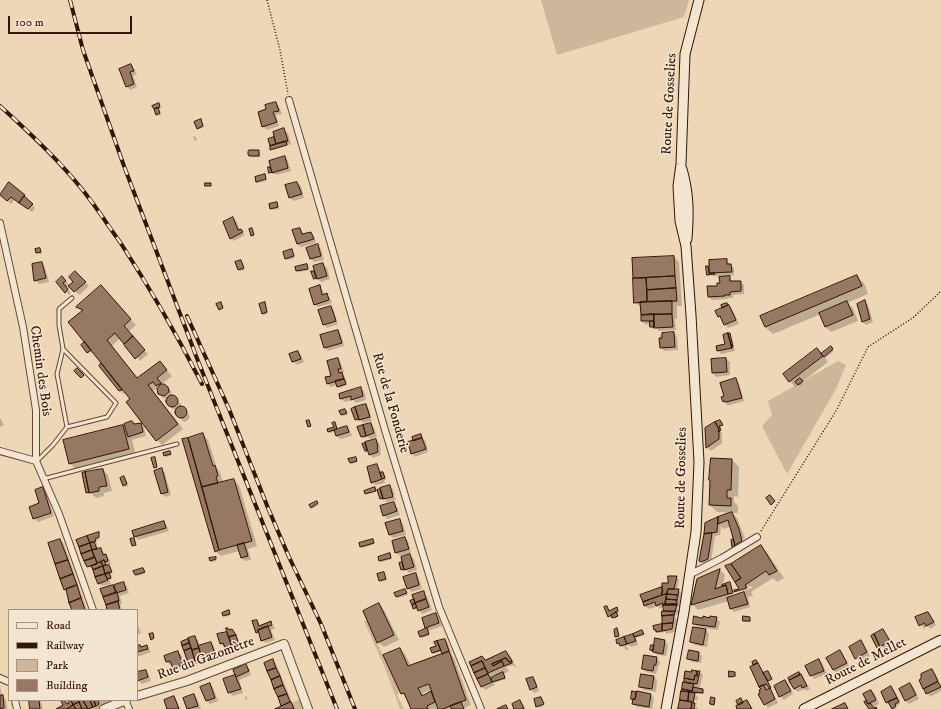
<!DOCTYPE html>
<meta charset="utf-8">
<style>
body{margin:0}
#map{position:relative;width:941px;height:709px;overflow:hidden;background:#eed7b7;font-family:"IM FELL DW Pica",serif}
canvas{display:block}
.legend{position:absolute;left:8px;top:609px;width:130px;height:92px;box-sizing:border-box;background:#f4e5d0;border:1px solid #a7917f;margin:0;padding:5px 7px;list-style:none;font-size:12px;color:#341405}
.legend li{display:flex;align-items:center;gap:8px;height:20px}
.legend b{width:20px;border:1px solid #a7917f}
.scale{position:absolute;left:8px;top:16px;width:124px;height:18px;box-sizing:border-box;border:2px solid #341405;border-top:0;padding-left:5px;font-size:12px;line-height:14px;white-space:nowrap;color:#341405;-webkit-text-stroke:3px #f4e5d0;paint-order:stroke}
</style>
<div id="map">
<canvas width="941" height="709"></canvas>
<ul class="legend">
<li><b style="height:5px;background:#f4e5d0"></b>Road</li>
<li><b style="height:5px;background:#341405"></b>Railway</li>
<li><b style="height:11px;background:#ceb699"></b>Park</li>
<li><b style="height:11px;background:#957962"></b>Building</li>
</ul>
<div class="scale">100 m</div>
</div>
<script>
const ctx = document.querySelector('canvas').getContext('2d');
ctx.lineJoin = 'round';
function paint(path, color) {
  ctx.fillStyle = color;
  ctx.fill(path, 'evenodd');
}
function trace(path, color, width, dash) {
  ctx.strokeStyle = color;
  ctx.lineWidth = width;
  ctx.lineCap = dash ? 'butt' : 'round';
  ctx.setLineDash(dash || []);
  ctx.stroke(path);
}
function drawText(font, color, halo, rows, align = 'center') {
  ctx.font = font + ' "IM FELL DW Pica",serif';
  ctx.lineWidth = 3;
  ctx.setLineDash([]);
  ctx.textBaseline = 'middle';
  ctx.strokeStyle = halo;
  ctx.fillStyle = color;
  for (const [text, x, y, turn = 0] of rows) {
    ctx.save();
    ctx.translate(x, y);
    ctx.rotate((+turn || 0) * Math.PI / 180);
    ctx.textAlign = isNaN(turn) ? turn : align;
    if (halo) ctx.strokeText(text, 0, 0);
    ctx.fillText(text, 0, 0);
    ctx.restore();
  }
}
paint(new Path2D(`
 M541,0H689L684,17L557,55Z
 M838,361L846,365L836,389L787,474L762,426L772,415L768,401Z
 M364,621H367L400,692L397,695L404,709H400L385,668Z
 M301,699L305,709H277Z`), '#ceb699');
paint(new Path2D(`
 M131,65L134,69L137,74L133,76L137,87L130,90L127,86Z
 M276,103L279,107L282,114L276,115L279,126L267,130L263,126L268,110Z
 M158,104L161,109H159L161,115L158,116L154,106Z
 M201,121L204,127L199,129L198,128Z
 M284,130L288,133L291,144L273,150L269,140L274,138L276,140Z
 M195,136L197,140L195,141L193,137Z
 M250,151H259L260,153V157H252Z
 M285,157L288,161L291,171L276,175L274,173L271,174L277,171L270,172L269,168Z
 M265,175L267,181L256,183L255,182L256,178Z
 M297,183L301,186L304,198L293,201L290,197Z
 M10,184L25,196L35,208L32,212L15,199L11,204L4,198Z
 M277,203L279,209L273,210L270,205Z
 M233,219L237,222L240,231L241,230L245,235L234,241L231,238Z
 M300,229L304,235L311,233L314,236L316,243L301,247L297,244L294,231Z
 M318,246L321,249L324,260L314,262L311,259L308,249Z
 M40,249L42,254H39L36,250Z
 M292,250L295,258L287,260L286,258Z
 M674,257L679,262L682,306H677V319H675L676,330L659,331L656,328H659V326L645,324L642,321V308L635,302L633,259Z
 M726,260L734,268V275L728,276L733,282H740L744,285V294L733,295V298H727L728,299L712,300L709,297L721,283L720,276H713L710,273Z
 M240,261L245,270L240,271L236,262Z
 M42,263L45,267L49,282L39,284L35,280Z
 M323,264L327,268L330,279L321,282L318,279L316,280L314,278L313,272Z
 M307,266L309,270L299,272L297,271L296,268Z
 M75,272L89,286L79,295L70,286L74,282Z
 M856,276L864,283L868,294L847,303L853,308L858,321L831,332L826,327L821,314L773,334L765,327Z
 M66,281L69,285L66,287L71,293L69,295L57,282Z
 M319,286L323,290L324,295L327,294L330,298L332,303L318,307L314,304Z
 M107,292L136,325L128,332L148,354L140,361L120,338L112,346L138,379L165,368L172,376L153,391L183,429L162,445L157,440L131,400L118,382L116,383L124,393L123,394L100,366L106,369L107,368L93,351L89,353L82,345L88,347L82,311L78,307Z
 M865,302L868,305L873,322L866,325L863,322Z
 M264,304L268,313L264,315L263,313Z
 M727,304L732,309L739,324L728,328L719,316L723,308V307Z
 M331,307L334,311L338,324L327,328L324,324Z
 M338,331L341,335L344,346L328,351L325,348Z
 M674,333L677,337L678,350L664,351L661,347L660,334L663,336Z
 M728,335L732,338L735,351L721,354L718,350L726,344Z
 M831,348L834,351L825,358L828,362L802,382L803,383L800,386L799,384L795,387L784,374L822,355Z
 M297,352L301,355L304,362L297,365L293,362L290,355Z
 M338,359L341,363L344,372L341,373L345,377L347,382H346L347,385L339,388L337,385L331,387L327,383L332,376Z
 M726,359L730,362V375L716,377L713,373L712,360Z
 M735,380L739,383L744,401L730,405H727L723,401Z
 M168,387L171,391L172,396L181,404V408H183L189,415L190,417L187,421L184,422L180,418L176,415L177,410L171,408L168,404L167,399L163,398L159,394Z
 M360,388L364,391L366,400L356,403L353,400L345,402L341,399L340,394Z
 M365,405L369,409L372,421L363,423L360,420L358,421L356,419Z
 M345,410L348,415L343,416L341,411Z
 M0,418L4,425L0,427Z
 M721,422L723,426L719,428L722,434V443L711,451L707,447L706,428Z
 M335,423L338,430L347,428L350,431L352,436L340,439L337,436L336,431L330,433L329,432L335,428Z
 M141,424L144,427L146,436L132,440L136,456L77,471L70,463L123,426L127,430L135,425Z
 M371,424L374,428L377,437L370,439L368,437L363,438L362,437Z
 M203,434L208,440L217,468L220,472L223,483L234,480L239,485L257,546L248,549L251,560L245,561L241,558L239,551L221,556L216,551L184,440Z
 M421,435L426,442L428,452L415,457L412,453L414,441Z
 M376,440L379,443L381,451H380L381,455L373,458L369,452L366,451L363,444Z
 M170,452L172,455L166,457L165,455Z
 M356,458L358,462L352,464L350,462Z
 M732,460L739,467L738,497L734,496V502L738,506V513L717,512L710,505Z
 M379,467L382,473L384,474L386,480H384L385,483L376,485L372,482L379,474H381Z
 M103,470L108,475L112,491L104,493V496L96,498L91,493L88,494L87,492Z
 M162,470L165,473L171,495L165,497L162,493Z
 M124,477L128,486L126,487L124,485Z
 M389,486L393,489L395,495L382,500L381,498L380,490Z
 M42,488L46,492L54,516L38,522L34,518L40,504Z
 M395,497L396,500L387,502L385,500Z
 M317,502L319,505L313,508L311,507Z
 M394,503L397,507L400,515L387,519L384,515Z
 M732,513L737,518L745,538L737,543V545L745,540L747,546L734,548L732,541L734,539L731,526L724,529L721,526L720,535L715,536L711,562L705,565L700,560L706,523Z
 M399,520L403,524L406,535L393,538L390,535L387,524Z
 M164,522L167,526L169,531L138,540L135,537L133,531Z
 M99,534L100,539L96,540L98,550L101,549L109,559L111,564L109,565L108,564L106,566H109L111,567L112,573L110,574L112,579L109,580L111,584L102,586L98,583L94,570L86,564L77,540Z
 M405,538L408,541L411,553L400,556L396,553L393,541Z
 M60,540L64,544L87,610H73L68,592L65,589Z
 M372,540L375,544L363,548L361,546Z
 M761,546L768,554L784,578L777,582L773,578L751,592L753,596L748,597L750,607L734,612L731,609L729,601L698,610L693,605L698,580L720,570L725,575L722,588L729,583L733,594L731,595L732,597L744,593L742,591L752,588L751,586L743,588L741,590L727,567Z
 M389,554L392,559L381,562L380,561Z
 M410,555L414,559L417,570L409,573L406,570L403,571L402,570L400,564L403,563Z
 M215,558L217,561L212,562L211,560Z
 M143,569L145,574L137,576L136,575Z
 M384,573L387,580L381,582L380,580Z
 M415,574L419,578L422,589L411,592L408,588Z
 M676,577L679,580L677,590L682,594L680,607H676L679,610V615L676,614L675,617L677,620L675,632L667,634L665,632L658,633L655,630L662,625L666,612L664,607L660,609L658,606L649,609L645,606L641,596L669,584Z
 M123,583L127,587L129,593L120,596L122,604L120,605L122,610H108L102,589Z
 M406,592L408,595L398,598L397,597Z
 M423,592L427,596L432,610L422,614L418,609L415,610L414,608Z
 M379,605L384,610L399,640L384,647L378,642Z
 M607,607L609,612L617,609L619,613L617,614L618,617L615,619L613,617L611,618L606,608Z
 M229,611L231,615L225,617L223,613Z
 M928,613L936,625L930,629L928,626L924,629L916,618Z
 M435,614L439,617L442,626L428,631L430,635L422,638L419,633L428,629L426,627Z
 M716,618L720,622L718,630L698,627L694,623L704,619Z
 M750,618L751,622H745L744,621Z
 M256,621L260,626L270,623L274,626L275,628L271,630L275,640L266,643L262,640L257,632Z
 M137,622L141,633L137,635Z
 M706,630L709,634L707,647L695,645L691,642Z
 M883,630L893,645L884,649L879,644L881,648L879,649L878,647Z
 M230,631L236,635L242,649L230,653L226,646L224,647L221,643L227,633L230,637Z
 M643,633L644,635L636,638L638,645L631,647L629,645L626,646L629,650H626L624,647H622L621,644L618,643L633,635L636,638L634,634Z
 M194,637L198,640L200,647L211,643L214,647L218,657L192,666L189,662L188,641L190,643Z
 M444,640L448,643L452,655L454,658L471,705L464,708L465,709H412L407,698L402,693L400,649L405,654L411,666L444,654L442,651L434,654L431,649L437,647ZM432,690L435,697L431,693L424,696L423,693Z
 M656,640L665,641L668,645L666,656L657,655L651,650L653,646L654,647Z
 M861,641L864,645L870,656L860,662L856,658Z
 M137,643L139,647L142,648L147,646L151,652L137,657Z
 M840,651L843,655L849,666L837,673L833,670Z
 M178,652L182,656L185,668L177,671L173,664L170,665L167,662Z
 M505,652L511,657L516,667H515L513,665L506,667L509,671L504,674L506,679L494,683L495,685L485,690L482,686L470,662L482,657L486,661Z
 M699,653L702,656L701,663L692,662L688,658Z
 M645,656L657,658L660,662L656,674L646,672L643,669Z
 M273,660L276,664L295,709H277L283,707L265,663Z
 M818,660L822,663L827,674L814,679L811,675Z
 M757,662L764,674L769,673L772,680L770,681L767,678L768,682L763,684V687L768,683L778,703L768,708L765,704L762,690L751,667Z
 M246,666L249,669L251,675L239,680L243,693L233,696L229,693L224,680L236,676Z
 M137,669L139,673L145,671L149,675L151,681L142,684L137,679L138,684H137Z
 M931,670L935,673L941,686V691L930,697L920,681Z
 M686,672L692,673L699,672L703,675L700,687H697V689L702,690L704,694H694L698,697L696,706L698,709H695L697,700H695L693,709H679L682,692H686L683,689Z
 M735,673L736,675V677L731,678L730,676Z
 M799,673L804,679L810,689L806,691L804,689L798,692L794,689L789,678Z
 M642,675L654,677L657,680L656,692L644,690L640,687Z
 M533,678L536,682L539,691L534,693L531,689Z
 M785,681L788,684L793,694L784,700L780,696Z
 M209,684L213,688L218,701L210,704L207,701Z
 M910,685L914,688L919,699L909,704L906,701L901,689Z
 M0,686L2,696L6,700L7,709H0Z
 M891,687L895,691L900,701L899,702L900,704L896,706L897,708L895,709H893L887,702L882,692Z
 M871,691L875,694L879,704L873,707L874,709H877H870L866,702L868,701Z
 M633,693L651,695L654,698L652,709L637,707L633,704Z
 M194,695L197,698L201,709H188L184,698Z
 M245,695L246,697L248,700L245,699Z
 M174,697L177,701L180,709H168Z
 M541,698L544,706L539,708L537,706Z
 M28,700H40L43,707L42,709H31L30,702Z
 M64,700L68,704L70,703L68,700H114L99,709H58L64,706Z
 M520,701L524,705L525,709H515Z`), '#0003');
const building = new Path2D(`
 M131,64L134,71L130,72L134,84L126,87L119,69Z
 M276,102L279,111L273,112L277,122L262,127L258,112L266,109L265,105Z
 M159,103L160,107L154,109L152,106Z
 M158,108L160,113L156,115L154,109Z
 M201,119L203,126L197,129L194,122Z
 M284,128L288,141L276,144L273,132Z
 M274,137L276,144L270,146L268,139Z
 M286,141L287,145L270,150V146Z
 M249,150H259V156H249V155H248V152Z
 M285,156L288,168L272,173L269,161Z
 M268,167H270L272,172L269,173Z
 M265,174L266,179L256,182L255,177Z
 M9,182L25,195L19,203L11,197L7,201L0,195Z
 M297,182L302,194L289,198L285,185Z
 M205,183H211V186H205Z
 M24,196L33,204L28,209L19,203Z
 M277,202L278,207L270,209L269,204Z
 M233,217L238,230L241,229L243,232L230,239L223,222Z
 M252,228L254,235L251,236L249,229Z
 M300,228L302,234L311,232L314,239L297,244L292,230Z
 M318,244L321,256L310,259L306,248Z
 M40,248L41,252L36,253L35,249Z
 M292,249L294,256L285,259L283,252Z
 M674,256L675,276L633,278L632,258Z
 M727,259V264H731L732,272L709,273V260Z
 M241,260L244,268L238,270L235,262Z
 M42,262L46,278L34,281L32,264Z
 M323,263L327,276L317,279L313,266Z
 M307,264L308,269L296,271L295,267Z
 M706,266H708L709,273H715V274L707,275Z
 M75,271L86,282L74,292L68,286L73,282L69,277Z
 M311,271H314L316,278L314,279Z
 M857,275L862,286L765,327L760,316Z
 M62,276L66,281L63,283L68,289L65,293L56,282Z
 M675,276L676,288L647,290L646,278Z
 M730,276V281H741V291L730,292V295H724L725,296L708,297L707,286H717V283H720L719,277Z
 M633,278H646L647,302L634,303Z
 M101,285L131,319L124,326L133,336L124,344L115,333L107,340L137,378L160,361L167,370L157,378L161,383L156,386L153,382L148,385L178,424L156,441L126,402L130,399L122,389L68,322L83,310L76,307Z
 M320,285L322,295L327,293L329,300L314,305L309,289Z
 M676,288L677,301L647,302V290Z
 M865,300L870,319L862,322L857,304Z
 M672,301V314L641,315L640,302Z
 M847,301L853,315L825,327L819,313Z
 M221,302L223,308L219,310L216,304Z
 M265,302L267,312L262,314L259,304Z
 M727,303L728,305L722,308L721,305Z
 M729,305L736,320L724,325L720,316L718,317L715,311Z
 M331,306L336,321L323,325L318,310Z
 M654,314H672L673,327L654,328Z
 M654,314V327V321H641V315Z
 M650,321H654V327H650Z
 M338,330L342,343L324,348L320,335Z
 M674,332L675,347L660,348L659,338H662V333Z
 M728,333L732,348L717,351L716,346L725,344L723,335Z
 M728,333H730L733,347L732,348Z
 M133,336L145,350L135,359L124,345Z
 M85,342L91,350L87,353L81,345Z
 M831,346L833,349L824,357L821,354Z
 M817,348L823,356L789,382L783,374Z
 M298,351L301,359L292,362L289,354Z
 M338,358L341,369H338L339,373L342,372L344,379L327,384L325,377L331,376L327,361Z
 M726,358L727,372L712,373L711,359Z
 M101,363L122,390L119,391L99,366Z
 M77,368L84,375L81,378L74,371Z
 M736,378L742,398L726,402L725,401L723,402L721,397L724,396L720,383Z
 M800,378L803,381L798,385L795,382Z
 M344,379L346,384L337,387L335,381Z
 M161,384H164L168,387L169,392L164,396L158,394L157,389Z
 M361,387L363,396L351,400V396L340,399L339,394Z
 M166 401a6 6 0 1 1 12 0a6 6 0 1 1-12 0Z
 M366,404L370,417L359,420L355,407Z
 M175 412a6 6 0 1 1 12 0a6 6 0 1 1-12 0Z
 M355,407L359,419L355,420L351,409Z
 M345,409L347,413L341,415L339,411Z
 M309,420L311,426L308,427L306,421Z
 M720,420L723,425L719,426L721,430L718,432L719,429L715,422Z
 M132,421L134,424L141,423L143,432L128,437L124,424Z
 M335,422L337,429L328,432L327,429L334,427L332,423Z
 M715,422L719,429V439L706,448L705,428Z
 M371,423L374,433L366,436L363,425Z
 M123,425L129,449L69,464L63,440Z
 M363,425L366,436L361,437L357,427Z
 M347,426L349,432L336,436L334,430Z
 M203,433L213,466L215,465L218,476L216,477L218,483L202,487L188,438Z
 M421,434L422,438L413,441L412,437Z
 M188,438L219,550L215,552L182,439Z
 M422,438L426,449L411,454L408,442Z
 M376,439L378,447L377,448L378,452L369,455L365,442Z
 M365,443L367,451H365L362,444Z
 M170,451L171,454L164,456L163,453Z
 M155,457L157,467L154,468L151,458Z
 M356,457L357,461L350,463L348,459Z
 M711,458L732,459L731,490H727V498H731V506L709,505L710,480H709Z
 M377,464L382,479L371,483L367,467Z
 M162,468L168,492L161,494L154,471Z
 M103,469L107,486L99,487V491L89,493L85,472Z
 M85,472L89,492L86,493L82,473Z
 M383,472L385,478L382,479L380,473Z
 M124,476L127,484L123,486L120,478Z
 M234,479L252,541L219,550L202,487Z
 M390,485L393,497L383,499L380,488Z
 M43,487L51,513L33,519L29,507L39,503L35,490Z
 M375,487L376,491L365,494L364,491Z
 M380,489L383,498L380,499L377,490Z
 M770,495L775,501L771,505L766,498Z
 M317,501L318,503L311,508L309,505Z
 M394,502L397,511L383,516L380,506Z
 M732,512L739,529L742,541L735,545L728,520L718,524V517Z
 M718,517L717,532L704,534L705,523Z
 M400,519L403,531L389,535L385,523Z
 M164,521L166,528L134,537L132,531Z
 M99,532V537L95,539L96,541L90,543L87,536Z
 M712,533L708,559L701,562L699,561L704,534Z
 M87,536L90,543L79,547L76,540Z
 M405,537L409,549L395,553L392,541Z
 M134,538L136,545L132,546L130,539Z
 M60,539L68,560L55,564L48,543Z
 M373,539L374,543L360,547L359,543Z
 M733,539L735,545L732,547L731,540Z
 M94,542L97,549L92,550L90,543Z
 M90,543L92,550L81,554L79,547Z
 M244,543L248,556L241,558L237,545Z
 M761,545L777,571L769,575L766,571L745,585L747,588L734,592V590L739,589L735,582L741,578L731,564Z
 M101,548L103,555L106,554L108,561L105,562L104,560L97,563L92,550Z
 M92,550L94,558L84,561L81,554Z
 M390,553L391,558L379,561L378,557Z
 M410,554L414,567L404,570L401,557Z
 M95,557L97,564L87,567L84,561Z
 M216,557V559L210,561L209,558Z
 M68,560L73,574L60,579L55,564Z
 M104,560L106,565L103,566L101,562Z
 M101,562L103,566L93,570L91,566Z
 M402,562L404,569L401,570L399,563Z
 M731,564L741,578L735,582L725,566Z
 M109,565L112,572L105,574L103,566Z
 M103,566L105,574L95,577L93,570Z
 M143,568L145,572L135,575L133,571Z
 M720,569L715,589L726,585L728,594L691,605L697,579Z
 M109,572L111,578L107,579L105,574Z
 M384,572L386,579L379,581L377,574Z
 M416,573L419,585L407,589L403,577Z
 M73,574L77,585L64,590L60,579Z
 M105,574L108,580L98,584L95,577Z
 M668,576H677L674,589H668L667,594L662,595V583H668Z
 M124,582L126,590L116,593L114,585Z
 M730,582L733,593L728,594L726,585L722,586V585Z
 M77,585L81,598L69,603L66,589Z
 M113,585L116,593L103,597L100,589Z
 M662,587L663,592L661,593L662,595L643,602L640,595Z
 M405,589L407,593L396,597L394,593Z
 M668,589H679L678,595L667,594Z
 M424,591L426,599L415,603L412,595Z
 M117,592L119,601L106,605L103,597Z
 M744,592L748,604L730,609L727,598Z
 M665,594H667L665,604L663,605V603L656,606L655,602L644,606L643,602Z
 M667,594L678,595L677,600L666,599Z
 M81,598L85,610H72L69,603Z
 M414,599L415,603L412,605L410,601Z
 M426,599L429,607L418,611L415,603Z
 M666,599L677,600V604H665Z
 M118,601L120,610H107L106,605Z
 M379,603L394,635L377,643L363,611Z
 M415,603L417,607L413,609L412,605Z
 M665,604H677V605H663Z
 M663,605H677L675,612L664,611Z
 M607,606L609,611L617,607L618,611L608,617L604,607Z
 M229,610L230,614L223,616L222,613Z
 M662,611H675L674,615L662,616Z
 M616,612L618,616L612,618L611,616Z
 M928,612L934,622L926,626L924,623L919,626L915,617Z
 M436,613L439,623L425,628L422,618Z
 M674,615L673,623L662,624V616Z
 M694,616L701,618H703V616L709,618L710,616L717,617L715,627L693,624Z
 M743,616L750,617V621H743Z
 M257,620L259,626L271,621L272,625L258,630V632L256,633L252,621Z
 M673,623L672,629L662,631V624Z
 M662,624V631L656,632V630H654L653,626Z
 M268,626L272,637L261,641L258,630Z
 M693,627L706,629L703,645L690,642Z
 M226,628H228L229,630L232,629L236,635L229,637Z
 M427,628L429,634L420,637L418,632Z
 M617,628L619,636L615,637L614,630Z
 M883,629L890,641L880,647L874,634Z
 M642,630L644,634L634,637L633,634Z
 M227,632L232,648L226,650L223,643L220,644L217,634Z
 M153,633L154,638L151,640L149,634Z
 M633,634L636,641L627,644L624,637Z
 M874,634L880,647L877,648L871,636Z
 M236,635L239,645L232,648L229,637Z
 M195,636L199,648L192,650L188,638Z
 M624,637L627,644L620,646L619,643L617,644L616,640Z
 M655,638L665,640L663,654L653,652Z
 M188,639L189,643L182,646L181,642Z
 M445,639L449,651L442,654L437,641Z
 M861,640L867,652L855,659L849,647Z
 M437,641L441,650L432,653L430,648L436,646L434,642Z
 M211,642L215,654L202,658L198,646Z
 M189,643L191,648L184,651L182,646Z
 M140,645L141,647L147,645L148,649L137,652V646Z
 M651,645H654L653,651L650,650Z
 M191,648L195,661L188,663L184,651Z
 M199,648L202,658L195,661L192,650Z
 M400,648L408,666L449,651L466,700L443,709H438L429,684L418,688L422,696L431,691L435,702L427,706L428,709H411L404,693L401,694L383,655Z
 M689,650L699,652L698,661L687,659Z
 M840,650L847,663L833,670L826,658Z
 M178,651L183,665L173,668L170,661L166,662L164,656Z
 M506,651L512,661L509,662L506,658L492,664L493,666L502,661L504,666L488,673L482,661L471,666L469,662L482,656L485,660Z
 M644,655L657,657L656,665H654L653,671L642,669Z
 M506,658L509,662L512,661V663L504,666L502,661L493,666L492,664Z
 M273,659L276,668L267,671L264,663Z
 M819,659L824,671L810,676L805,666Z
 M756,660L758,663L753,665L752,662Z
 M482,661L485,668L474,673L471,666Z
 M758,663L771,688L770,689L766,684L759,687L750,667Z
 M246,664L249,671L236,677L233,670Z
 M276,668L280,676L271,680L267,671Z
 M485,668L488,674L477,679L474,673Z
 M932,669L938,681L923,689L919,680L921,679V674Z
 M146,670L148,677L137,681V672Z
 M692,670L697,671V676L695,675L694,680L684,678L685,671L691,672Z
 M697,671H700L697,684L684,682V678L694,680L695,675L697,676Z
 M729,671L735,672V676L729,677Z
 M768,671L772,679L768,681L763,673Z
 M503,672L505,678L492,682L491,678Z
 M799,672L800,675L789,680L788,678Z
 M488,674L492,682L481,687L477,679Z
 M641,674L654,676L652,689L639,687Z
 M801,674L807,686L802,688L801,685L794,689L789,681Z
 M235,675L241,689L228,693L223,679Z
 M280,676L283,685L274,689L271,680Z
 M533,677L537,687L530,690L526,679Z
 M785,680L791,691L779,697L774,686Z
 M683,682L694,684L692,691L682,689Z
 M938,682L941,687L926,694L924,689Z
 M210,683L215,698L206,701L200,687Z
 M910,683L916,695L905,701L899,689Z
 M283,685L287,694L278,697L274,689Z
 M764,685L766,690L770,688L775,699L764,705L758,694L760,693L759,690L761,689L759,687Z
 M891,686L897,698L886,703L881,692Z
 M693,687L703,689V693L681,691L682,689L692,691Z
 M871,690L876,700L868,704L863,694Z
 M632,691L636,692L635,699H633V700L631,699Z
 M637,691L651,694L649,707L632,704L633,699H635Z
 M681,691L689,692L688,701L680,700Z
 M689,692L695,693L693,703H695L694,709H691L692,702L688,701Z
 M194,694L198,706L187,709L183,698Z
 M287,694L290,702L281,706L278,697Z
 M3,695L4,708L0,709V696Z
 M174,696L179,709H167L164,700Z
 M541,697L544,704L536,707L534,699Z
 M711,697L715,698L714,705L710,704Z
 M741,698L743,703L738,705L736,701Z
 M897,698L899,702L895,704L896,706L892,709L888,702Z
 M29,700H39L40,709H30Z
 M63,700H64L67,704L69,703L67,700H71L73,705L67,709H56L63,705L61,701Z
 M71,700H77L79,702L73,705L76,709H67L73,705Z
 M82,700H83L88,709H82L79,702Z
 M83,700H90L93,707L88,709Z
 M90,700H94L96,706L93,707Z
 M94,700H98L99,704L96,706Z
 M520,700L524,709H514L512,704Z
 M680,700L692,702L691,709H678Z
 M747,700L752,709H737L736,706Z
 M866,701L868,704L870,703L874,708L876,707L877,709H869L864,702Z
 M79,702L82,709H76L73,705Z
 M291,702L294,709H275Z
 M461,702L464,709H452L450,706Z
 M845,703L848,709H832Z
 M506,705L508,709H497Z`);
paint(building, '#957962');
trace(building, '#341405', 1);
const service = new Path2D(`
 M63,349L116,403L107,417L67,427
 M37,461L53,445L67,427L57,374L63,349L59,325V309L72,298
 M43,479L177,444`);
const minor = new Path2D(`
 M289,100L385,430L439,607L481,709
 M0,223L23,327L36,410V461L59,514L93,610
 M0,451L36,461
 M689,575L722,558L757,537
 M0,678L9,682
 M15,700L17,709
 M125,700L129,709`);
const tertiary = new Path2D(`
 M137,696L187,681L284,644L308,709
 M104,709L126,700`);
const secondary = new Path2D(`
 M682,169C689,194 689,213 687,239
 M666,709L684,612L696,532L699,462L691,315L686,246L680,221L678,186L681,164L685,54L699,0
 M804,709L941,640`);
trace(service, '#624532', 5);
trace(minor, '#624532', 8);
trace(tertiary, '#624532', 10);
trace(secondary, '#341405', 11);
trace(new Path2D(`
 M267,0L280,50L288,94
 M761,531L836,411L868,347L914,317L941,291`), '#341405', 1.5, [1, 2]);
trace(service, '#f4e5d0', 3);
trace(minor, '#f4e5d0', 6);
trace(tertiary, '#f4e5d0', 8);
trace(secondary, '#f4e5d0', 9);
const rail = new Path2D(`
 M70,0L83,50L124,166L198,361L337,709
 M0,106C29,132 57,158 81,188C95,205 107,224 120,242C150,288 177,335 202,384
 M187,316L229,409L268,508L289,557L321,624L355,709`);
trace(rail, '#341405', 4);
trace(rail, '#f4e5d0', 2.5, [8]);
drawText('14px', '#341405', '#f4e5d0', [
 ["Route de Gosselies",670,104,-87],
 ["Chemin des Bois",40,371,82],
 ["Rue de la Fonderie",390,403,74],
 ["Route de Gosselies",682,478,-89],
 ["Rue du Gazomètre",206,659,-20],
 ["Route de Mellet",866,662,-27]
]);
</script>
